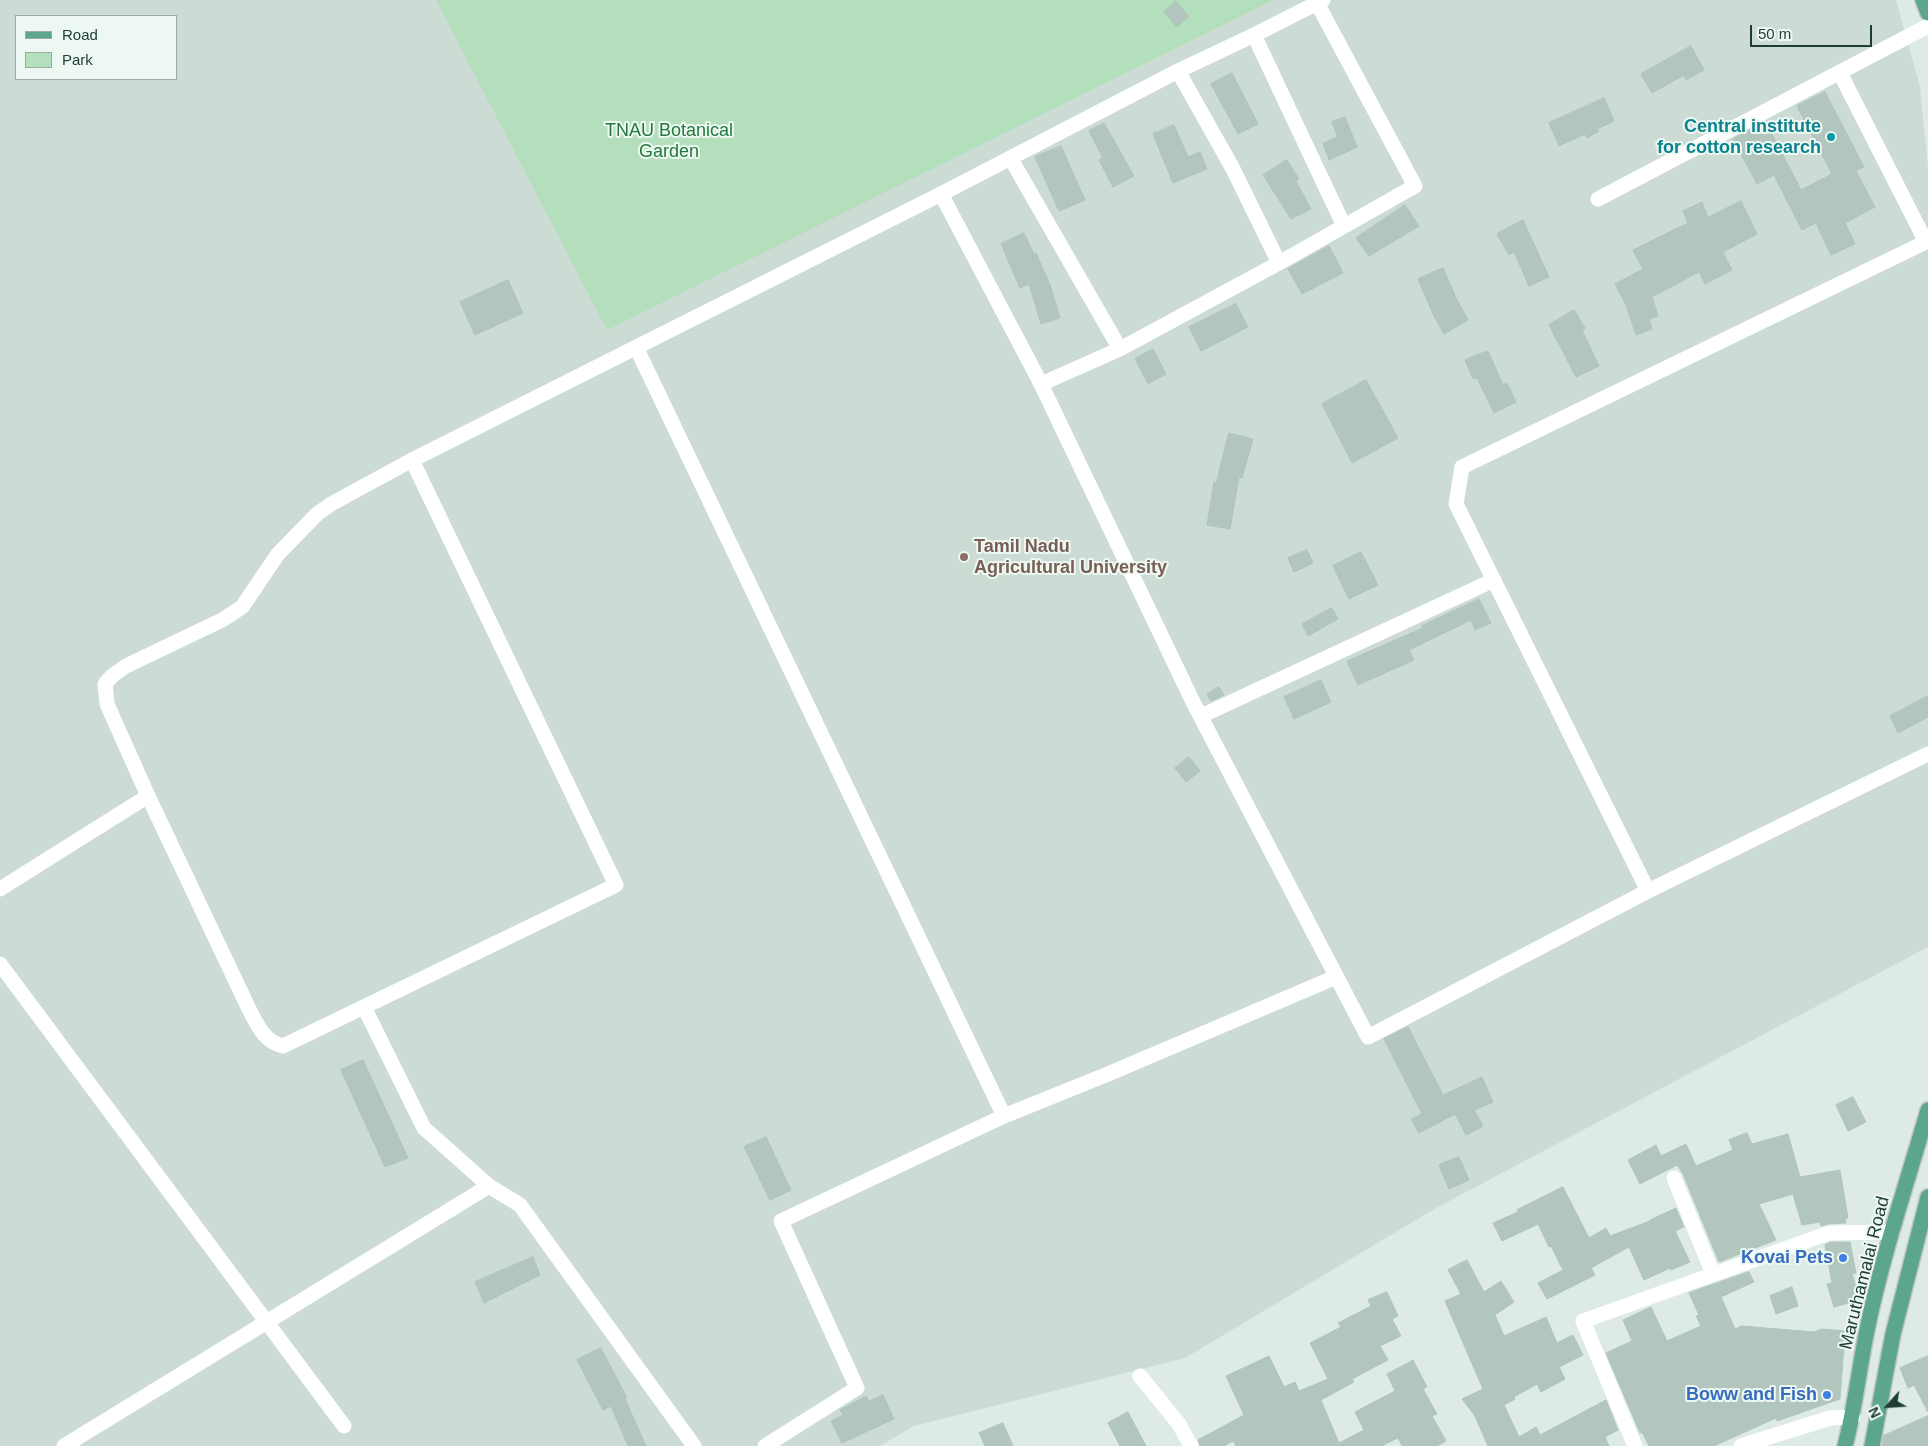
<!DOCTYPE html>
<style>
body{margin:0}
#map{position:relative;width:1928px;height:1446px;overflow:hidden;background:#ddebe4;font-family:Helvetica,sans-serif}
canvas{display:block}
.legend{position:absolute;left:15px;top:15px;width:162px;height:65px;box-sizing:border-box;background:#eef8f2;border:1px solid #9aada5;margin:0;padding:6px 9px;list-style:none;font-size:15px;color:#1d3d32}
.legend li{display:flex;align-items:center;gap:10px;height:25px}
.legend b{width:25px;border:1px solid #9aada5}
.north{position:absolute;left:1863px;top:1381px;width:50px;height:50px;-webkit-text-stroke:4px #eef8f2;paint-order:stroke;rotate:244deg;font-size:14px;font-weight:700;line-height:20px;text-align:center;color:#1d3d32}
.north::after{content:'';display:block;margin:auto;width:18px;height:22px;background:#1d3d32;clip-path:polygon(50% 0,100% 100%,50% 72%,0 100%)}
.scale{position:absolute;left:1750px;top:25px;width:122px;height:22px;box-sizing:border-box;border:2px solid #1d3d32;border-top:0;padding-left:6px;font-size:15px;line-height:18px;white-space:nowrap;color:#1d3d32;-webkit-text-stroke:4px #eef8f2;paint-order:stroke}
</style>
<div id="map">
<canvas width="1928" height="1446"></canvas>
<ul class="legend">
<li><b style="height:6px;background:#5da68e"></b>Road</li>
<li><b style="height:14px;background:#b3dfbc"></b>Park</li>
</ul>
<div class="north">N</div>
<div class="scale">50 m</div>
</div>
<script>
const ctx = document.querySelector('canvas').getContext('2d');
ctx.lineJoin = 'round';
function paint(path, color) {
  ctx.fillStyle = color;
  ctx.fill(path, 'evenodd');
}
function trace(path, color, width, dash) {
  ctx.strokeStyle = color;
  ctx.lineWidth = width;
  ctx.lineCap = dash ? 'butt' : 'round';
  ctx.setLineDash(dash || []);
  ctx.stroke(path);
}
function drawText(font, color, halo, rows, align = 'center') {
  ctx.font = font + ' Helvetica,sans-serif';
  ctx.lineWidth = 4;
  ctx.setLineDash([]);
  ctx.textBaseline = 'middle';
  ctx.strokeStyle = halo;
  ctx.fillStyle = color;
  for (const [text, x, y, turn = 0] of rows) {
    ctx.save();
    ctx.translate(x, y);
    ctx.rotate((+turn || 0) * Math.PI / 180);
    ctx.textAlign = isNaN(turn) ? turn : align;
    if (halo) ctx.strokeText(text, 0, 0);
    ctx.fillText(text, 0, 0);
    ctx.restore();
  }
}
paint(new Path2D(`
 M0,0H1896L1920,87L1928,168V947L1436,1208L1185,1358L914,1426L880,1446H0ZM16,16H176V79H16Z`), '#ccdbd3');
paint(new Path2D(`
 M436,0H1273L607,330Z`), '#b3dfbc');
const building = new Path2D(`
 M1175,1L1189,16L1177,27L1164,12Z
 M1691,46L1704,70L1686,80L1684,75L1652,93L1641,74Z
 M1232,73L1258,124L1238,134L1211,84Z
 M1825,92L1864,167L1856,171L1875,207L1845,223L1855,244L1831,255L1816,223L1802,230L1774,175L1757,184L1733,139L1766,122L1801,190L1832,174L1797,106Z
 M1604,98L1614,121L1597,129L1599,131L1587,138L1585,134L1559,146L1549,123Z
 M1345,117L1357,147L1329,160L1323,143L1338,137L1332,122Z
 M1104,123L1134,176L1113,187L1099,160L1103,158L1089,131Z
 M1174,125L1188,157L1200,152L1207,169L1173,183L1153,134Z
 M1061,146L1085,200L1059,211L1035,157Z
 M1287,160L1299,179L1296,181L1311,209L1291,219L1263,175Z
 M1741,201L1757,234L1723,252L1732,270L1705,284L1699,272L1652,297L1658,316L1649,319L1652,329L1636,335L1626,305L1615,284L1643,269L1633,250L1688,223L1683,211L1702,202L1708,217Z
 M1405,205L1419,226L1369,256L1356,238Z
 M1523,220L1549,277L1529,286L1514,252L1509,255L1497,234Z
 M1024,233L1034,254L1036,253L1050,285L1060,318L1041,324L1029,284L1020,288L1001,244Z
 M1329,246L1343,273L1302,294L1288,269Z
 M1443,268L1457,300L1468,320L1444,334L1434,316L1418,279Z
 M508,280L523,313L475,335L460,302Z
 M1236,304L1248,327L1201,351L1189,327Z
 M1574,310L1585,328L1582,330L1599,366L1576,377L1549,325Z
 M1153,349L1166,374L1148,384L1135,359Z
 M1488,351L1503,385L1507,383L1516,402L1494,413L1477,378L1473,379L1465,360Z
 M1366,380L1398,438L1352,463L1322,404Z
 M1229,433L1253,439L1242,478L1239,477L1230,529L1207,525L1214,482L1216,483Z
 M1307,550L1313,563L1294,572L1288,558Z
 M1361,552L1378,585L1349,599L1333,566Z
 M1479,599L1491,623L1475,630L1471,620L1409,650L1414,660L1358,685L1347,661L1423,628L1422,626Z
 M1332,608L1338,619L1308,636L1302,624Z
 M1321,680L1331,702L1294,719L1284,697Z
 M1219,687L1224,695L1211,701L1207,694Z
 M1928,696V717L1898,733L1890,716Z
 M1189,757L1200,771L1186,782L1175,768Z
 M1408,1027L1443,1095L1482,1077L1493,1102L1474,1110L1483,1126L1466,1135L1455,1114L1419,1133L1411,1119L1422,1114L1384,1039Z
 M363,1060L408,1158L385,1167L341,1070Z
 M1853,1097L1866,1122L1848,1131L1836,1105Z
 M1747,1133L1752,1144L1788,1134L1800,1177L1840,1170L1848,1218H1845L1846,1223L1829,1224L1821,1226L1820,1222L1802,1225L1793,1194L1759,1204L1776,1240L1719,1262L1683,1174L1677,1165L1640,1184L1628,1160L1656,1145L1661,1156L1686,1144L1696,1166L1733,1150L1729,1140Z
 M766,1137L791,1190L770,1200L744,1147Z
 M1459,1157L1469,1180L1449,1189L1439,1165Z
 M1563,1187L1589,1238L1606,1228L1610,1236L1650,1221V1220L1676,1208L1684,1227L1675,1231L1690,1262L1671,1270L1670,1268L1644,1280L1629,1247L1591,1268L1595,1275L1547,1299L1538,1283L1563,1270L1551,1246L1549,1247L1538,1224L1502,1241L1493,1223L1518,1212L1517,1210Z
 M1831,1242H1850L1856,1273L1852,1274L1860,1300L1834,1307L1827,1284L1832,1283L1825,1245Z
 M533,1257L540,1275L484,1303L475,1282Z
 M1467,1260L1484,1292L1501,1281L1514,1302L1495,1315L1504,1336L1546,1317L1557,1343L1573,1335L1583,1355L1559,1367L1565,1379L1541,1392L1537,1384L1514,1397L1515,1399L1504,1405L1519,1437L1536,1427L1540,1435L1606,1400L1618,1430L1605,1437L1609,1446H1488L1475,1416L1462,1399L1483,1389L1445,1301L1461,1294L1448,1270Z
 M1749,1272L1754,1282L1721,1297L1735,1329L1742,1326L1814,1332L1822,1329L1845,1331L1840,1399L1777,1421L1776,1418L1714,1446H1649L1642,1432L1640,1433L1606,1353L1632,1341L1623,1320L1651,1307L1667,1341L1701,1326L1696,1316L1699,1315L1689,1293Z
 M1792,1287L1798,1306L1776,1314L1770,1296Z
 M1387,1292L1398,1316L1392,1319L1401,1336L1380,1346L1388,1360L1352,1379L1354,1382L1321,1400L1339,1443L1364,1430L1355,1412L1395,1391L1387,1374L1413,1360L1427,1387L1423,1389L1437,1414L1432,1416L1446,1441L1437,1446H1402L1398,1438L1381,1446H1236L1233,1441L1224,1446H1200L1198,1440L1244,1415L1226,1376L1269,1356L1284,1387L1295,1382L1299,1391L1328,1379L1310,1343L1341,1327L1338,1323L1371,1306L1368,1300Z
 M601,1348L627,1398L625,1399L646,1446H628L611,1406L603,1410L577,1360Z
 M1928,1356V1412L1914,1385L1908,1388L1900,1368Z
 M883,1395L894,1419L842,1443L831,1421L843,1415L840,1410L866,1396L869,1401Z
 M1128,1412L1146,1446H1120L1108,1423Z
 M1928,1416V1446H1882L1883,1436Z
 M1003,1423L1013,1446H985L979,1433Z`);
paint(building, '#b3c6bd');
trace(building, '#afc5bb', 1);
const primary = new Path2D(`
 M1923,0L1928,13
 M1845,1446C1855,1408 1859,1369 1867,1330C1882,1256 1907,1183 1928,1110
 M1872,1446L1893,1334L1928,1197`);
trace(primary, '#bbc5c2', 18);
trace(new Path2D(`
 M1254,35L1344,226
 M1178,71L1233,169L1279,263
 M1011,159L1120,349
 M941,194L1041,384L1193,702L1368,1037L1648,891L1928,754
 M1598,199L1928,26
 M636,347L1004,1116L1108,1074L1336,977
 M1041,384L1120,349L1279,263L1415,186L1317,3
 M412,460L616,885L283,1046C264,1042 257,1024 249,1009L148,796L107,704L105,684L112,676L126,666L222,620L242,607L278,554L317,514L331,504L412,460L941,194L1178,71L1254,35L1323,0
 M1201,716L1494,580
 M0,889L148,796
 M1648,891L1456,504L1462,467L1926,242L1840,73
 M0,964L344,1426
 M364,1007L424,1128L489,1186L520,1205L694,1446
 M1674,1178L1713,1274
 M1140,1376L1179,1424L1191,1446
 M64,1446L489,1186
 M765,1446L857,1388L781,1221L1004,1116
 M1635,1446L1583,1321L1829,1233L1892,1232
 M1741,1446L1830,1418L1853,1417`), '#fff', 15);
trace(primary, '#5da68e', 15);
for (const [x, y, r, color] of [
 [1831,137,5,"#0f9aa8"],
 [964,557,5,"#8d6e63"],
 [1843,1258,5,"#3f7fe0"],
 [1827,1395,5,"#3f7fe0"]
]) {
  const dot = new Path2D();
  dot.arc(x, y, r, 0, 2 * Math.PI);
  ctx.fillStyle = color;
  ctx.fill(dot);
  trace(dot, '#eef8f2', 2);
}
drawText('bold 18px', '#0d838f', '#eef8f2', [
 ["Central institute",1821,127],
 ["for cotton research",1821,148]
], 'right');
drawText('18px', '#23783e', '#eef8f2', [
 ["TNAU Botanical",669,131],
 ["Garden",669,152]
]);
drawText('bold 18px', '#785e54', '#eef8f2', [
 ["Tamil Nadu",974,547],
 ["Agricultural University",974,568]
], 'left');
drawText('bold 18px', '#366cbe', '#eef8f2', [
 ["Kovai Pets",1833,1258],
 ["Boww and Fish",1817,1395]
], 'right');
drawText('18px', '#1d3d32', '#eef8f2', [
 ["Maruthamalai Road",1865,1273,-76]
]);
</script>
